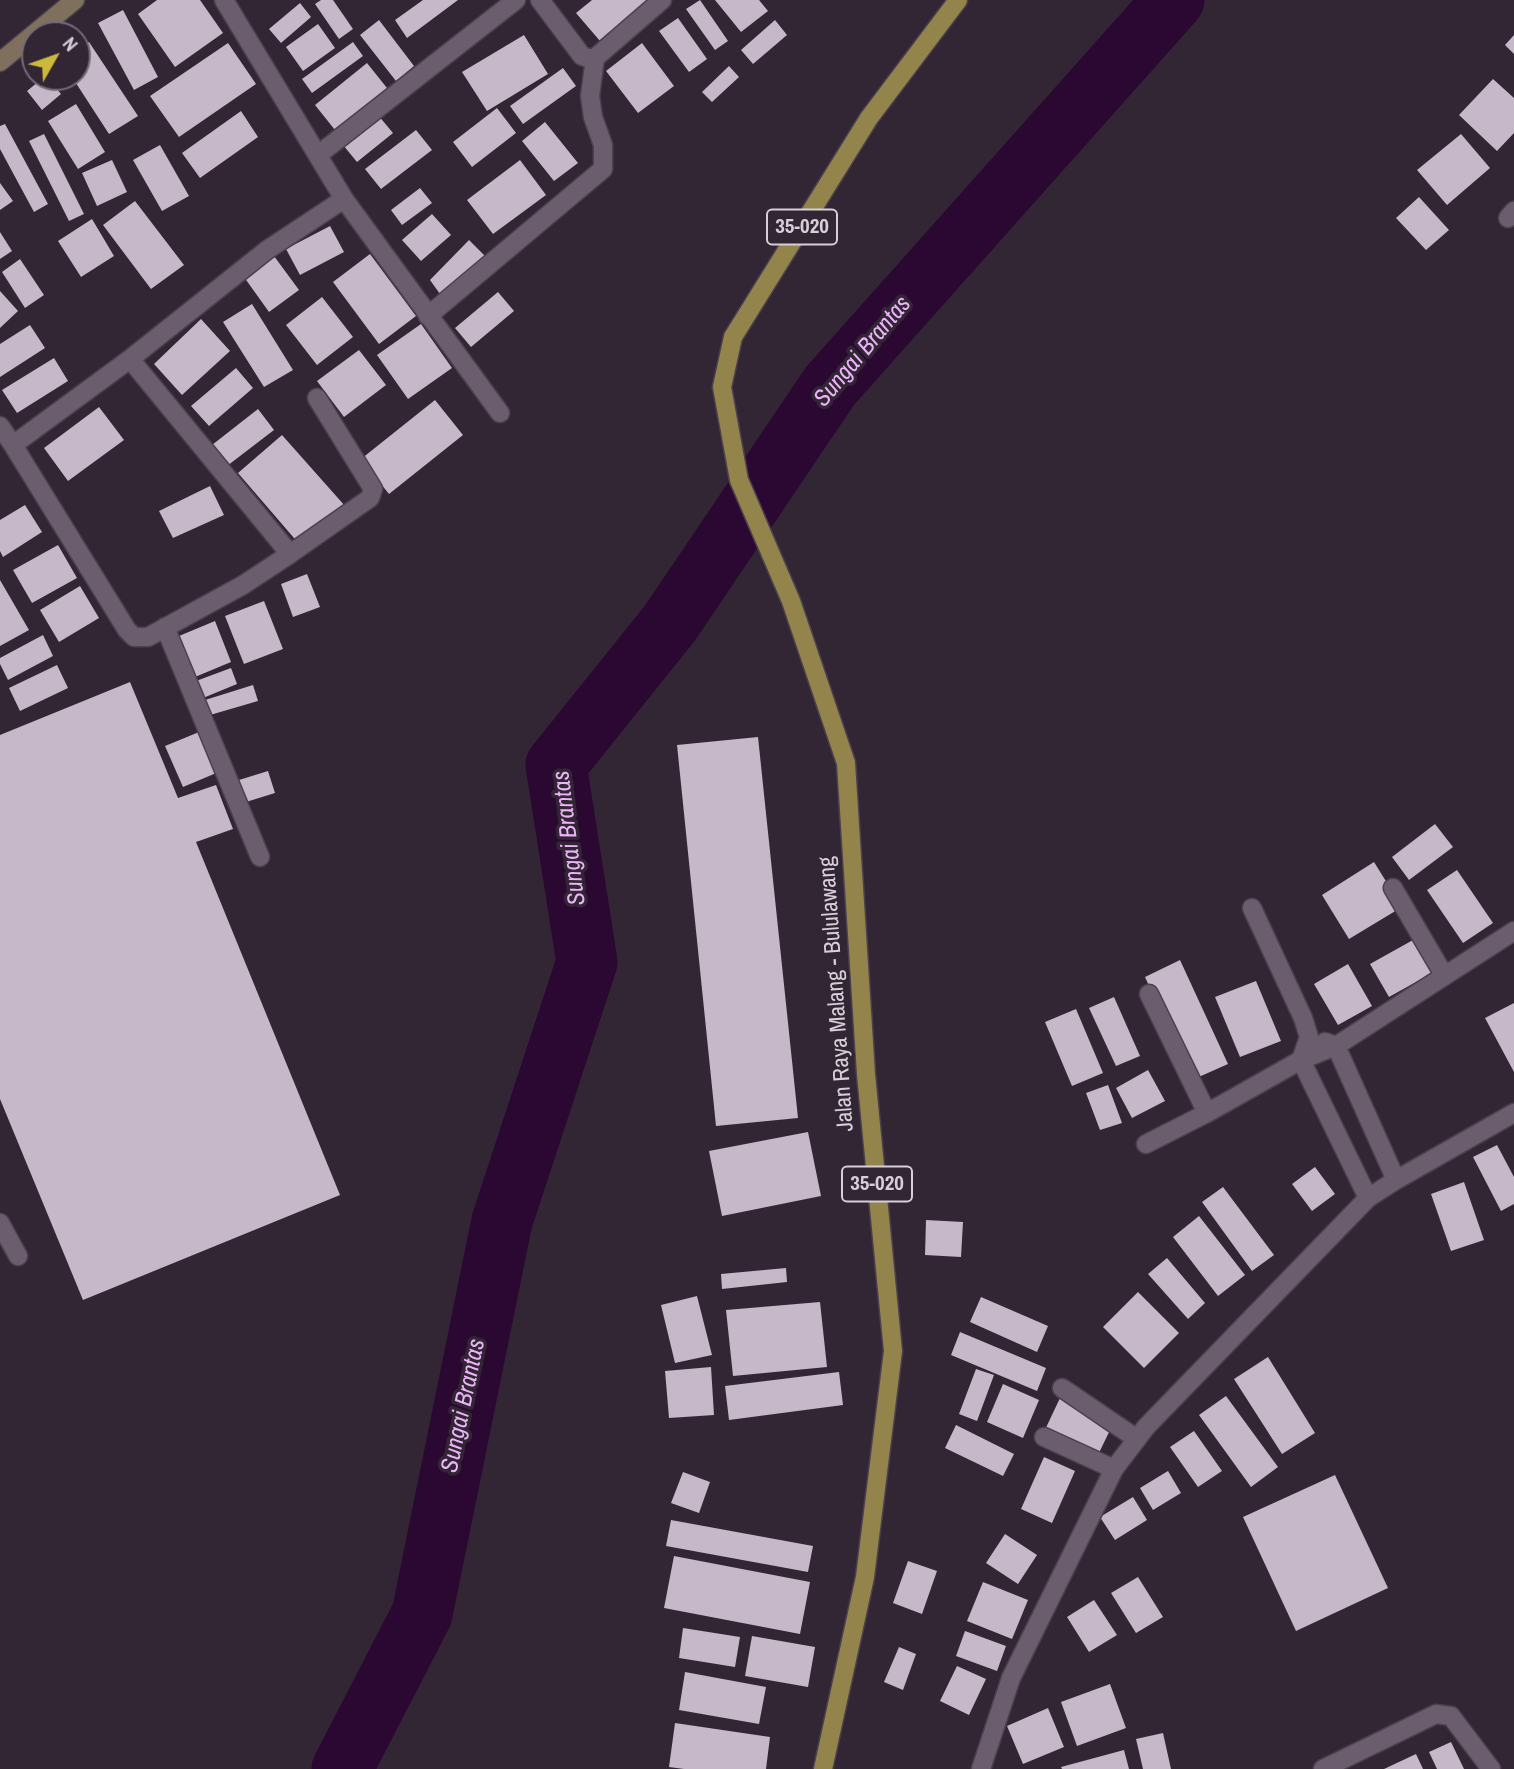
<!DOCTYPE html>
<style>
body{margin:0}
#map{position:relative;width:1514px;height:1769px;overflow:hidden;background:#322635;font-family:"Archivo Narrow",sans-serif}
canvas{display:block}
.north{position:absolute;left:21px;top:21px;width:70px;height:70px;box-sizing:border-box;background:#322635;border:2px solid #746a76;border-radius:50%;rotate:50deg;font-size:19px;font-weight:700;line-height:28px;text-align:center;color:#d7cfd8}
.north::after{content:'';display:block;margin:auto;width:24px;height:32px;background:#cbba39;clip-path:polygon(50% 0,100% 100%,50% 72%,0 100%)}
</style>
<div id="map">
<canvas width="1514" height="1769"></canvas>
<div class="north">N</div>
</div>
<script>
const ctx = document.querySelector('canvas').getContext('2d');
ctx.lineJoin = 'round';
function trace(path, color, width, dash) {
  ctx.strokeStyle = color;
  ctx.lineWidth = width;
  ctx.lineCap = dash ? 'butt' : 'round';
  ctx.setLineDash(dash || []);
  ctx.stroke(path);
}
function paint(path, color) {
  ctx.fillStyle = color;
  ctx.fill(path, 'evenodd');
}
function drawText(font, color, halo, rows, align = 'center') {
  ctx.font = font + ' "Archivo Narrow",sans-serif';
  ctx.lineWidth = 7;
  ctx.setLineDash([]);
  ctx.textBaseline = 'middle';
  ctx.strokeStyle = halo;
  ctx.fillStyle = color;
  for (const [text, x, y, turn = 0] of rows) {
    ctx.save();
    ctx.translate(x, y);
    ctx.rotate((+turn || 0) * Math.PI / 180);
    ctx.textAlign = isNaN(turn) ? turn : align;
    if (halo) ctx.strokeText(text, 0, 0);
    ctx.fillText(text, 0, 0);
    ctx.restore();
  }
}
trace(new Path2D(`
 M342,1769L422,1614L502,1221L587,962L556,765L670,623L830,386L1174,0`), '#2a0831', 61);
paint(new Path2D(`
 M157,0H200L223,33L175,67L138,14Z
 M321,0H333L353,29L339,39L315,4Z
 M423,0H458L407,38L395,20Z
 M592,0H649L600,41L576,13Z
 M700,0L728,41L715,50L686,9Z
 M715,0H759L768,11L741,32Z
 M300,3L311,17L281,43L269,29Z
 M123,10L158,77L134,90L98,23Z
 M678,18L707,59L689,72L659,31Z
 M379,20L414,66L396,81L360,35Z
 M775,20L787,35L753,64L741,50Z
 M318,24L335,48L303,71L286,47Z
 M524,35L548,74L487,111L462,72Z
 M1514,35V54L1505,45Z
 M89,42L138,116L109,134L72,77H77V50Z
 M353,42L363,56L312,93L302,79Z
 M228,43L256,84L179,137L150,96Z
 M642,43L674,86L638,113L606,71Z
 M367,63L387,88L335,130L315,105Z
 M729,66L739,77L712,102L702,92Z
 M563,68L576,86L523,124L510,106Z
 M44,77H47L61,94L42,110L27,91Z
 M1493,79L1514,98V133L1497,151L1459,115Z
 M76,104L105,152L78,169L48,121Z
 M497,108L516,133L472,167L453,142Z
 M241,111L258,137L200,178L182,153Z
 M378,115L393,133L357,162L343,145Z
 M545,122L578,163L554,181L522,141Z
 M5,124L48,204L34,212L0,149V126Z
 M416,130L432,150L381,189L365,169Z
 M44,134L84,214L69,221L29,141Z
 M1461,134L1490,168L1447,205L1417,170Z
 M160,145L189,196L162,211L133,160Z
 M112,160L127,192L97,206L82,173Z
 M520,160L546,195L493,234L467,200Z
 M0,183L13,201L0,210Z
 M420,188L432,203L402,225L391,210Z
 M1419,197L1449,230L1426,250L1396,218Z
 M135,201L184,265L151,289L103,225Z
 M432,214L451,235L421,261L402,240Z
 M92,219L114,256L81,277L58,241Z
 M330,226L344,252L300,275L286,249Z
 M0,232L12,251L0,259Z
 M469,240L485,256L440,294L430,280Z
 M370,254L416,316L379,344L333,282Z
 M274,256L299,290L269,312L244,277Z
 M20,259L44,295L25,308L2,272Z
 M0,291L18,311L0,328Z
 M498,292L514,311L471,347L455,328Z
 M322,297L353,337L317,365L286,325Z
 M252,304L293,370L264,387L223,322Z
 M201,319L230,351L182,395L154,364Z
 M421,324L452,368L408,399L377,355Z
 M30,325L45,348L0,377V344Z
 M359,350L386,385L344,417L317,381Z
 M54,358L68,381L17,413L2,390Z
 M236,368L253,388L209,426L191,406Z
 M435,400L463,435L389,494L361,459Z
 M99,407L124,440L68,481L44,448Z
 M258,409L274,430L227,466L212,445Z
 M282,435L345,506L300,545L238,473Z
 M210,486L224,515L173,538L159,511Z
 M25,505L42,532L3,557L0,551V520Z
 M58,545L77,578L32,603L13,570Z
 M307,574L320,607L293,617L281,584Z
 M0,580L29,630L0,646Z
 M80,586L99,618L59,642L40,610Z
 M264,601L283,649L244,664L225,616Z
 M215,621L231,662L195,677L179,636Z
 M43,635L53,656L8,680L0,664V658Z
 M57,665L68,688L20,711L9,688Z
 M231,668L237,684L203,698L196,681Z
 M130,682L178,798L216,785L233,829L196,842L340,1195L83,1300L0,1099V735Z
 M253,685L258,701L210,715L205,700Z
 M204,730L221,771L183,787L165,746Z
 M758,737L798,1118L716,1126L677,745Z
 M268,771L275,793L246,802L239,780Z
 M1435,824L1453,847L1409,880L1392,857Z
 M1374,862L1402,907L1349,939L1322,895Z
 M1457,870L1493,923L1463,943L1427,890Z
 M1413,940L1432,973L1389,997L1370,964Z
 M1180,960L1228,1064L1192,1080L1145,977Z
 M1348,964L1372,1006L1338,1025L1314,984Z
 M1256,981L1281,1041L1240,1057L1215,997Z
 M1114,997L1140,1056L1116,1066L1089,1008Z
 M1514,1003V1072L1485,1018Z
 M1076,1009L1103,1073L1072,1086L1045,1022Z
 M1148,1070L1165,1101L1132,1118L1116,1088Z
 M1108,1085L1122,1123L1100,1130L1086,1093Z
 M808,1132L821,1196L722,1216L709,1151Z
 M1497,1145L1514,1177V1204L1501,1211L1473,1157Z
 M1315,1167L1335,1194L1312,1211L1292,1184Z
 M1464,1182L1484,1240L1451,1251L1431,1194Z
 M1223,1187L1274,1255L1252,1271L1202,1202Z
 M1199,1216L1245,1275L1218,1296L1173,1237Z
 M926,1220L963,1222L961,1257L925,1255Z
 M1167,1258L1205,1303L1188,1319L1148,1274Z
 M786,1268L787,1282L722,1289L721,1274Z
 M1138,1292L1179,1333L1144,1368L1103,1327Z
 M697,1296L712,1355L675,1363L661,1305Z
 M981,1297L1048,1326L1037,1352L970,1322Z
 M820,1302L827,1367L733,1376L726,1310Z
 M960,1332L1046,1368L1037,1391L951,1355Z
 M1268,1357L1315,1433L1282,1454L1234,1379Z
 M711,1367L714,1415L669,1418L665,1371Z
 M976,1369L994,1375L977,1421L959,1414Z
 M839,1372L843,1405L729,1420L725,1386Z
 M1003,1384L1039,1400L1023,1438L987,1422Z
 M1226,1396L1278,1467L1251,1487L1199,1415Z
 M1060,1398L1113,1424L1095,1461L1043,1434Z
 M956,1425L1014,1454L1003,1476L945,1448Z
 M1194,1431L1222,1471L1198,1487L1170,1447Z
 M1044,1457L1075,1471L1052,1523L1021,1509Z
 M1168,1471L1181,1493L1153,1510L1140,1488Z
 M683,1472L710,1482L699,1513L671,1503Z
 M1335,1475L1388,1588L1296,1631L1243,1517Z
 M1133,1497L1147,1520L1115,1540L1100,1517Z
 M671,1520L813,1546L808,1572L666,1546Z
 M1005,1534L1037,1555L1018,1584L986,1563Z
 M674,1556L810,1582L800,1634L664,1608Z
 M908,1561L937,1571L922,1614L893,1603Z
 M1138,1577L1163,1617L1136,1633L1111,1593Z
 M983,1582L1028,1600L1012,1639L967,1621Z
 M1094,1600L1117,1635L1089,1652L1067,1617Z
 M683,1628L740,1637L735,1667L679,1658Z
 M965,1631L1006,1646L997,1671L956,1656Z
 M752,1636L815,1647L808,1687L745,1676Z
 M899,1647L916,1654L903,1690L884,1682Z
 M957,1666L986,1679L969,1715L940,1701Z
 M685,1672L766,1687L759,1724L679,1710Z
 M1110,1684L1126,1728L1077,1746L1061,1702Z
 M1048,1708L1064,1747L1023,1764L1007,1726Z
 M675,1723L770,1737L766,1769H684L669,1767Z
 M1163,1733L1171,1769H1143L1136,1739Z
 M1451,1742L1464,1769H1437L1429,1752Z
 M1124,1750L1129,1769H1062L1061,1767Z
 M1416,1754L1423,1769H1384Z`), '#c6b7c9');
const street = new Path2D(`
 M224,0L344,199L500,413
 M540,0L582,56L588,58H595L662,0
 M318,155L516,0
 M1508,218L1514,211
 M428,316L603,169V145L593,117L590,96L595,58
 M0,426L13,445L127,630L134,637H148L243,585L290,554L130,359
 M13,445L130,359L267,250L344,199
 M290,554L370,498L373,489L317,398
 M165,627L260,857
 M1393,888L1444,975
 M1252,908L1303,1018L1309,1037L1301,1060L1368,1198
 M1149,994L1207,1113
 M1325,1042L1336,1046L1396,1180
 M1146,1144L1207,1113L1301,1060L1336,1046L1514,931
 M0,1223L18,1256
 M1062,1388L1137,1439
 M1044,1437L1114,1469
 M981,1769L1011,1678L1114,1469L1146,1427L1368,1198L1396,1180L1514,1113
 M1323,1769L1436,1714L1451,1716L1491,1769`);
const secondary = new Path2D(`
 M0,62L75,0`);
const primary = new Path2D(`
 M823,1769L865,1577L893,1351L866,1074L846,763L791,601L739,480L722,387L733,337L869,118L958,0`);
trace(street, '#4b414d', 21);
trace(secondary, '#4b414d', 21);
trace(primary, '#4b414d', 21);
trace(street, '#6b5d6e', 18);
trace(secondary, '#7f705d', 18);
trace(primary, '#93844c', 18);
for (const [x, y, w] of [
 [802,227,70],
 [877,1184,70]
]) {
  const box = new Path2D();
  box.roundRect(x - w / 2, y - 17.5, w, 35, 5);
  ctx.fillStyle = '#322635';
  ctx.fill(box);
  trace(box, '#d7cfd8', 2);
}
drawText('bold 21px', '#d7cfd8', null, [
 ["35-020",802,227],
 ["35-020",877,1184]
]);
drawText('23px', '#d7cfd8', '#322635', [
 ["Jalan Raya Malang - Bululawang",837,994,-94]
]);
drawText('italic 24px', '#ecb3f9', '#322635', [
 ["Sungai Brantas",863,352,-50],
 ["Sungai Brantas",570,838,-97],
 ["Sungai Brantas",464,1406,-78]
]);
</script>
